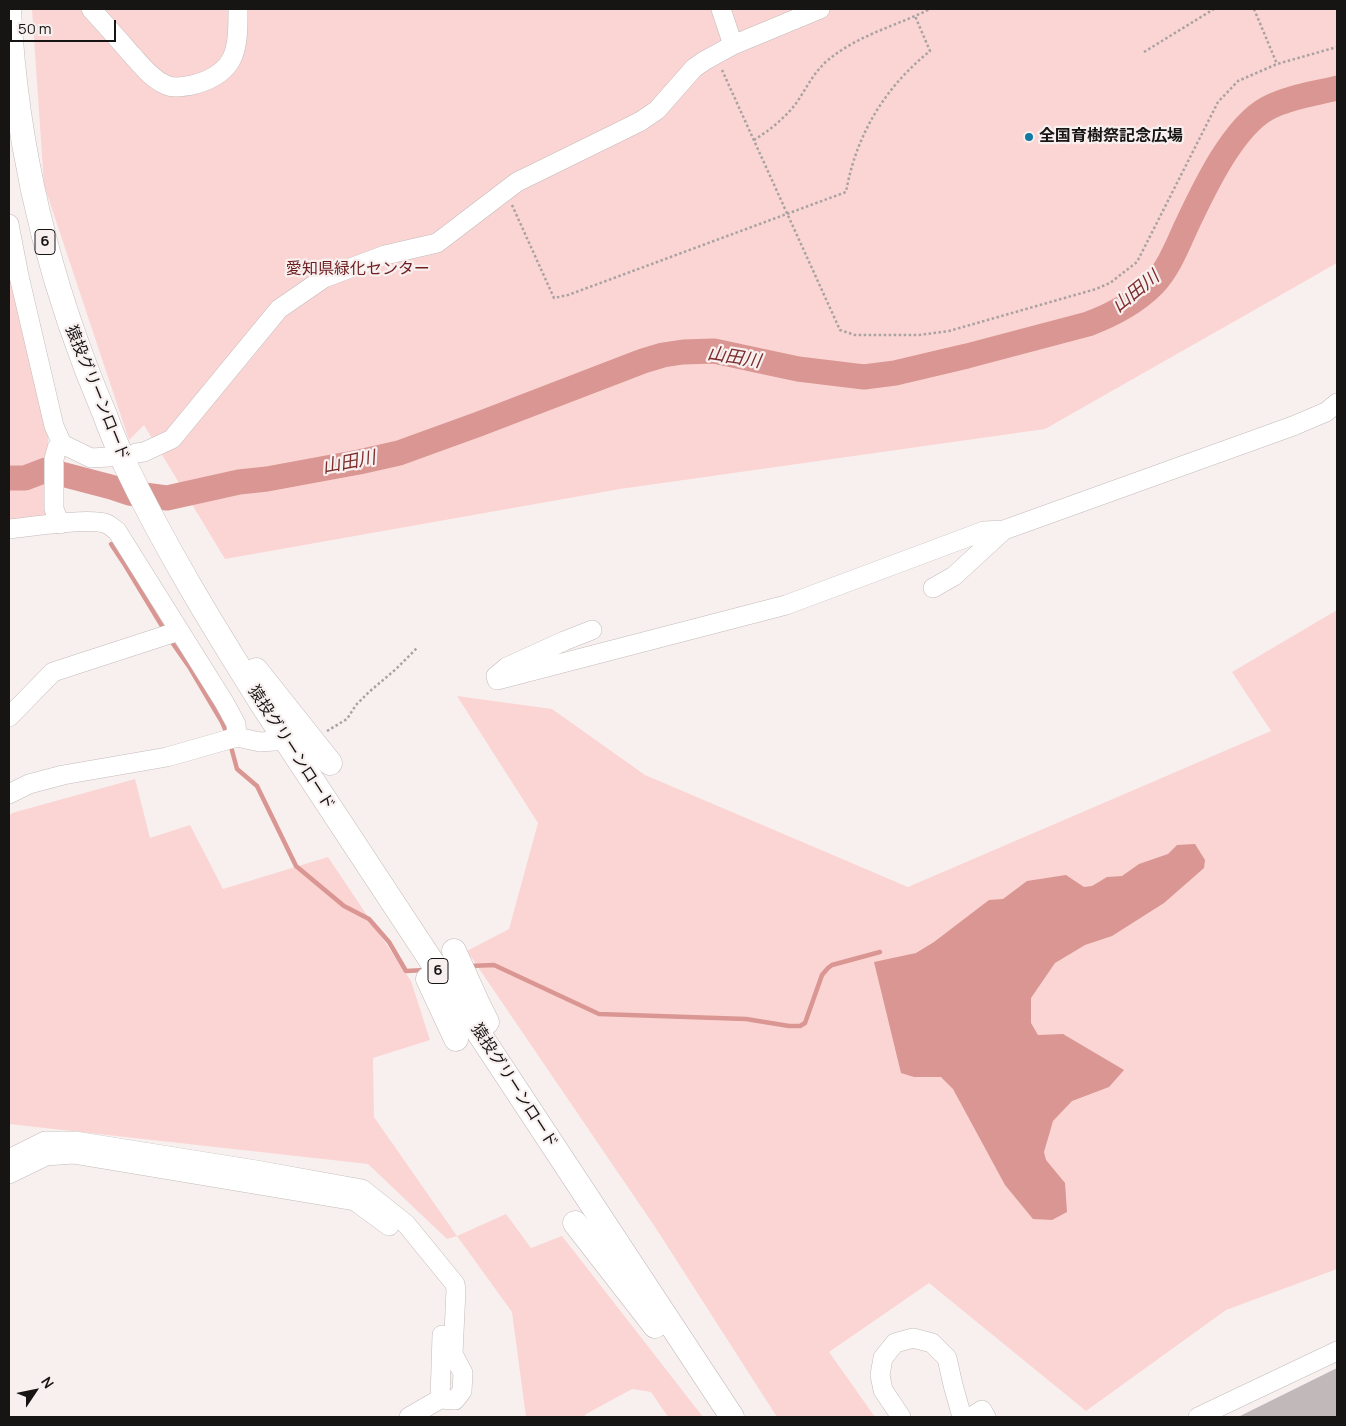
<!DOCTYPE html>
<meta charset="utf-8">
<style>
body{margin:0}
#map{position:relative;width:1346px;height:1426px;overflow:hidden;background:#f8f0ef;font-family:Manrope,sans-serif}
canvas{display:block}
.frame{position:absolute;inset:0;border:10px solid #171414;pointer-events:none}
.north{position:absolute;left:10px;top:1366px;width:50px;height:50px;-webkit-text-stroke:4px #f8f0ef;paint-order:stroke;rotate:56deg;font-size:14px;font-weight:700;line-height:20px;text-align:center;color:#171414}
.north::after{content:'';display:block;margin:auto;width:18px;height:22px;background:#171414;clip-path:polygon(50% 0,100% 100%,50% 72%,0 100%)}
.scale{position:absolute;left:10px;top:20px;width:106px;height:22px;box-sizing:border-box;border:2px solid #171414;border-top:0;padding-left:6px;font-size:15px;line-height:18px;white-space:nowrap;color:#171414;-webkit-text-stroke:4px #f8f0ef;paint-order:stroke}
</style>
<div id="map">
<canvas width="1346" height="1426"></canvas>
<div class="frame"></div>
<div class="north">N</div>
<div class="scale">50 m</div>
</div>
<script>
const ctx = document.querySelector('canvas').getContext('2d');
ctx.lineJoin = 'round';
function paint(path, color) {
  ctx.fillStyle = color;
  ctx.fill(path, 'evenodd');
}
function trace(path, color, width, dash) {
  ctx.strokeStyle = color;
  ctx.lineWidth = width;
  ctx.lineCap = dash ? 'butt' : 'round';
  ctx.setLineDash(dash || []);
  ctx.stroke(path);
}
function drawText(font, color, halo, rows, align = 'center') {
  ctx.font = font + ' Manrope,"Noto Sans JP",sans-serif';
  ctx.lineWidth = 4.5;
  ctx.setLineDash([]);
  ctx.textBaseline = 'middle';
  ctx.strokeStyle = halo;
  ctx.fillStyle = color;
  for (const [text, x, y, turn = 0] of rows) {
    ctx.save();
    ctx.translate(x, y);
    ctx.rotate((+turn || 0) * Math.PI / 180);
    ctx.textAlign = isNaN(turn) ? turn : align;
    if (halo) ctx.strokeText(text, 0, 0);
    ctx.fillText(text, 0, 0);
    ctx.restore();
  }
}
paint(new Path2D(`
 M32,9H1337V263L1045,429L620,489L225,559L144,425L129,440L44,185Z
 M9,263L48,434L49,518L9,523Z
 M1337,610V1269L1226,1310L1086,1411L929,1283L829,1352L875,1417H777L655,1227L467,951L509,929L538,823L457,696L552,709L645,775L908,887L1271,731L1232,672Z
 M135,779L150,838L190,825L223,889L328,857L411,981L430,1040L373,1058L374,1117L457,1236L506,1214L531,1248L562,1236L703,1417H668L651,1392L632,1389L586,1414L584,1417H526L512,1312L457,1236L447,1239L368,1164L9,1124V816L12,813Z`), '#fbd5d3');
paint(new Path2D(`
 M1195,844L1205,860L1204,868L1164,903L1112,936L1085,945L1055,963L1031,998V1023L1038,1035L1063,1034L1124,1070L1109,1087L1072,1101L1053,1121L1044,1152L1046,1160L1065,1183L1067,1212L1052,1220L1033,1219L1005,1185L953,1089L941,1077H914L901,1073L874,962L916,953L934,942L989,900L1003,899L1027,881L1066,875L1084,887L1092,886L1107,877L1122,876L1139,864L1168,854L1177,845Z`), '#d99692');
trace(new Path2D(`
 M111,544L125,565L165,631
 M169,638L190,668L222,722L228,736
 M230,743L237,769L257,786L296,866L344,906L369,919L389,942L406,971L426,970
 M469,966L494,965L599,1014L746,1019L789,1026H800L805,1023L822,975L828,968L832,965L880,952`), '#d99692', 4.5);
trace(new Path2D(`
 M9,478H25L46,470L111,487L129,493L167,498L239,482L267,479L359,462L399,453L479,424L643,361L663,355L683,352L714,351L798,369L864,377L895,373L967,356L1088,324C1112,315 1135,303 1153,285C1168,269 1176,249 1185,229C1202,193 1232,127 1268,108C1289,97 1314,94 1337,88`), '#d99692', 25);
paint(new Path2D(`
 M1337,1368V1417H1238Z`), '#c1b9b9');
const minor = new Path2D(`
 M91,9C105,24 118,39 132,55C142,66 152,79 166,85C174,89 188,86 196,84C238,72 238,47 238,9
 M721,9L733,45
 M9,224L19,276L54,426L62,444L91,458L109,457
 M136,453L144,452L172,439L279,309L324,278L385,255L437,243L517,182L621,131L641,121L657,110L694,68L704,61L733,45L820,9
 M60,524L54,509V459L57,448L62,444
 M9,529C29,527 91,517 107,524C111,526 114,529 117,531L224,702L236,724L237,737
 M933,588L954,576L1004,530
 M592,630L564,641L507,667L496,676L497,680L786,605L984,531L1004,530L1293,426L1326,412L1337,403
 M9,717L53,672L179,631
 M9,794L29,784L63,775L167,757L237,737L260,742L274,741
 M9,1159L45,1141H75L256,1170L362,1189L406,1224L455,1284L456,1290L453,1354L463,1373L462,1391L455,1400L440,1399L409,1417
 M9,1174L46,1156L73,1154L355,1201L389,1226
 M440,1399L442,1335
 M901,1417L883,1390L880,1375L883,1358L895,1343L913,1338L932,1343L947,1358L953,1385L962,1417
 M971,1417L982,1410L986,1417
 M1198,1417L1337,1351`);
const major = new Path2D(`
 M9,9C16,150 50,286 105,415C111,432 118,448 125,464C165,548 213,626 262,704L732,1417
 M256,670L330,763
 M454,951L477,1002L487,1022
 M428,979L456,1039
 M575,1223L655,1326`);
trace(minor, '#c3bbba', 20);
trace(major, '#c3bbba', 25);
trace(new Path2D(`
 M1254,9L1277,64
 M1144,52L1214,9
 M722,70L840,330L855,335H919L949,331L1096,289L1110,283L1137,262L1218,102L1238,81L1277,64L1337,47
 M754,140C770,130 788,116 799,99C808,85 815,71 828,60C858,35 896,26 930,9
 M512,205L554,298L568,295L846,192C856,135 885,87 930,51L915,16
 M327,731L347,719L356,705L369,692L396,669L417,648`), '#a9a2a2', 2.5, [2.5, 2.5]);
trace(minor, '#fff', 19);
trace(major, '#fff', 24);
for (const [x, y, r, color] of [
 [1029,137,5,"#1179a4"]
]) {
  const dot = new Path2D();
  dot.arc(x, y, r, 0, 2 * Math.PI);
  ctx.fillStyle = color;
  ctx.fill(dot);
  trace(dot, '#f8f0ef', 2);
}
for (const [x, y, w] of [
 [45,242,20],
 [438,971,20]
]) {
  const box = new Path2D();
  box.roundRect(x - w / 2, y - 12.5, w, 25, 4);
  ctx.fillStyle = '#f8f0ef';
  ctx.fill(box);
  trace(box, '#171414', 1);
}
drawText('bold 15px', '#171414', null, [
 ["6",45,242],
 ["6",438,971]
]);
drawText('bold 16px', '#171414', '#f8f0ef', [
 ["全国育樹祭記念広場",1039,137]
], 'left');
drawText('16px', '#6d1d20', '#f8f0ef', [
 ["愛知県緑化センター",358,270]
]);
drawText('16px', '#171414', '#f8f0ef', [
 ["猿投グリーンロード",97,393,68],
 ["猿投グリーンロード",291,748,57],
 ["猿投グリーンロード",514,1086,57]
]);
drawText('italic 18px', '#7c2c2c', '#f8f0ef', [
 ["山田川",1136,292,-39],
 ["山田川",734,358,9],
 ["山田川",349,463,-11]
]);
</script>
